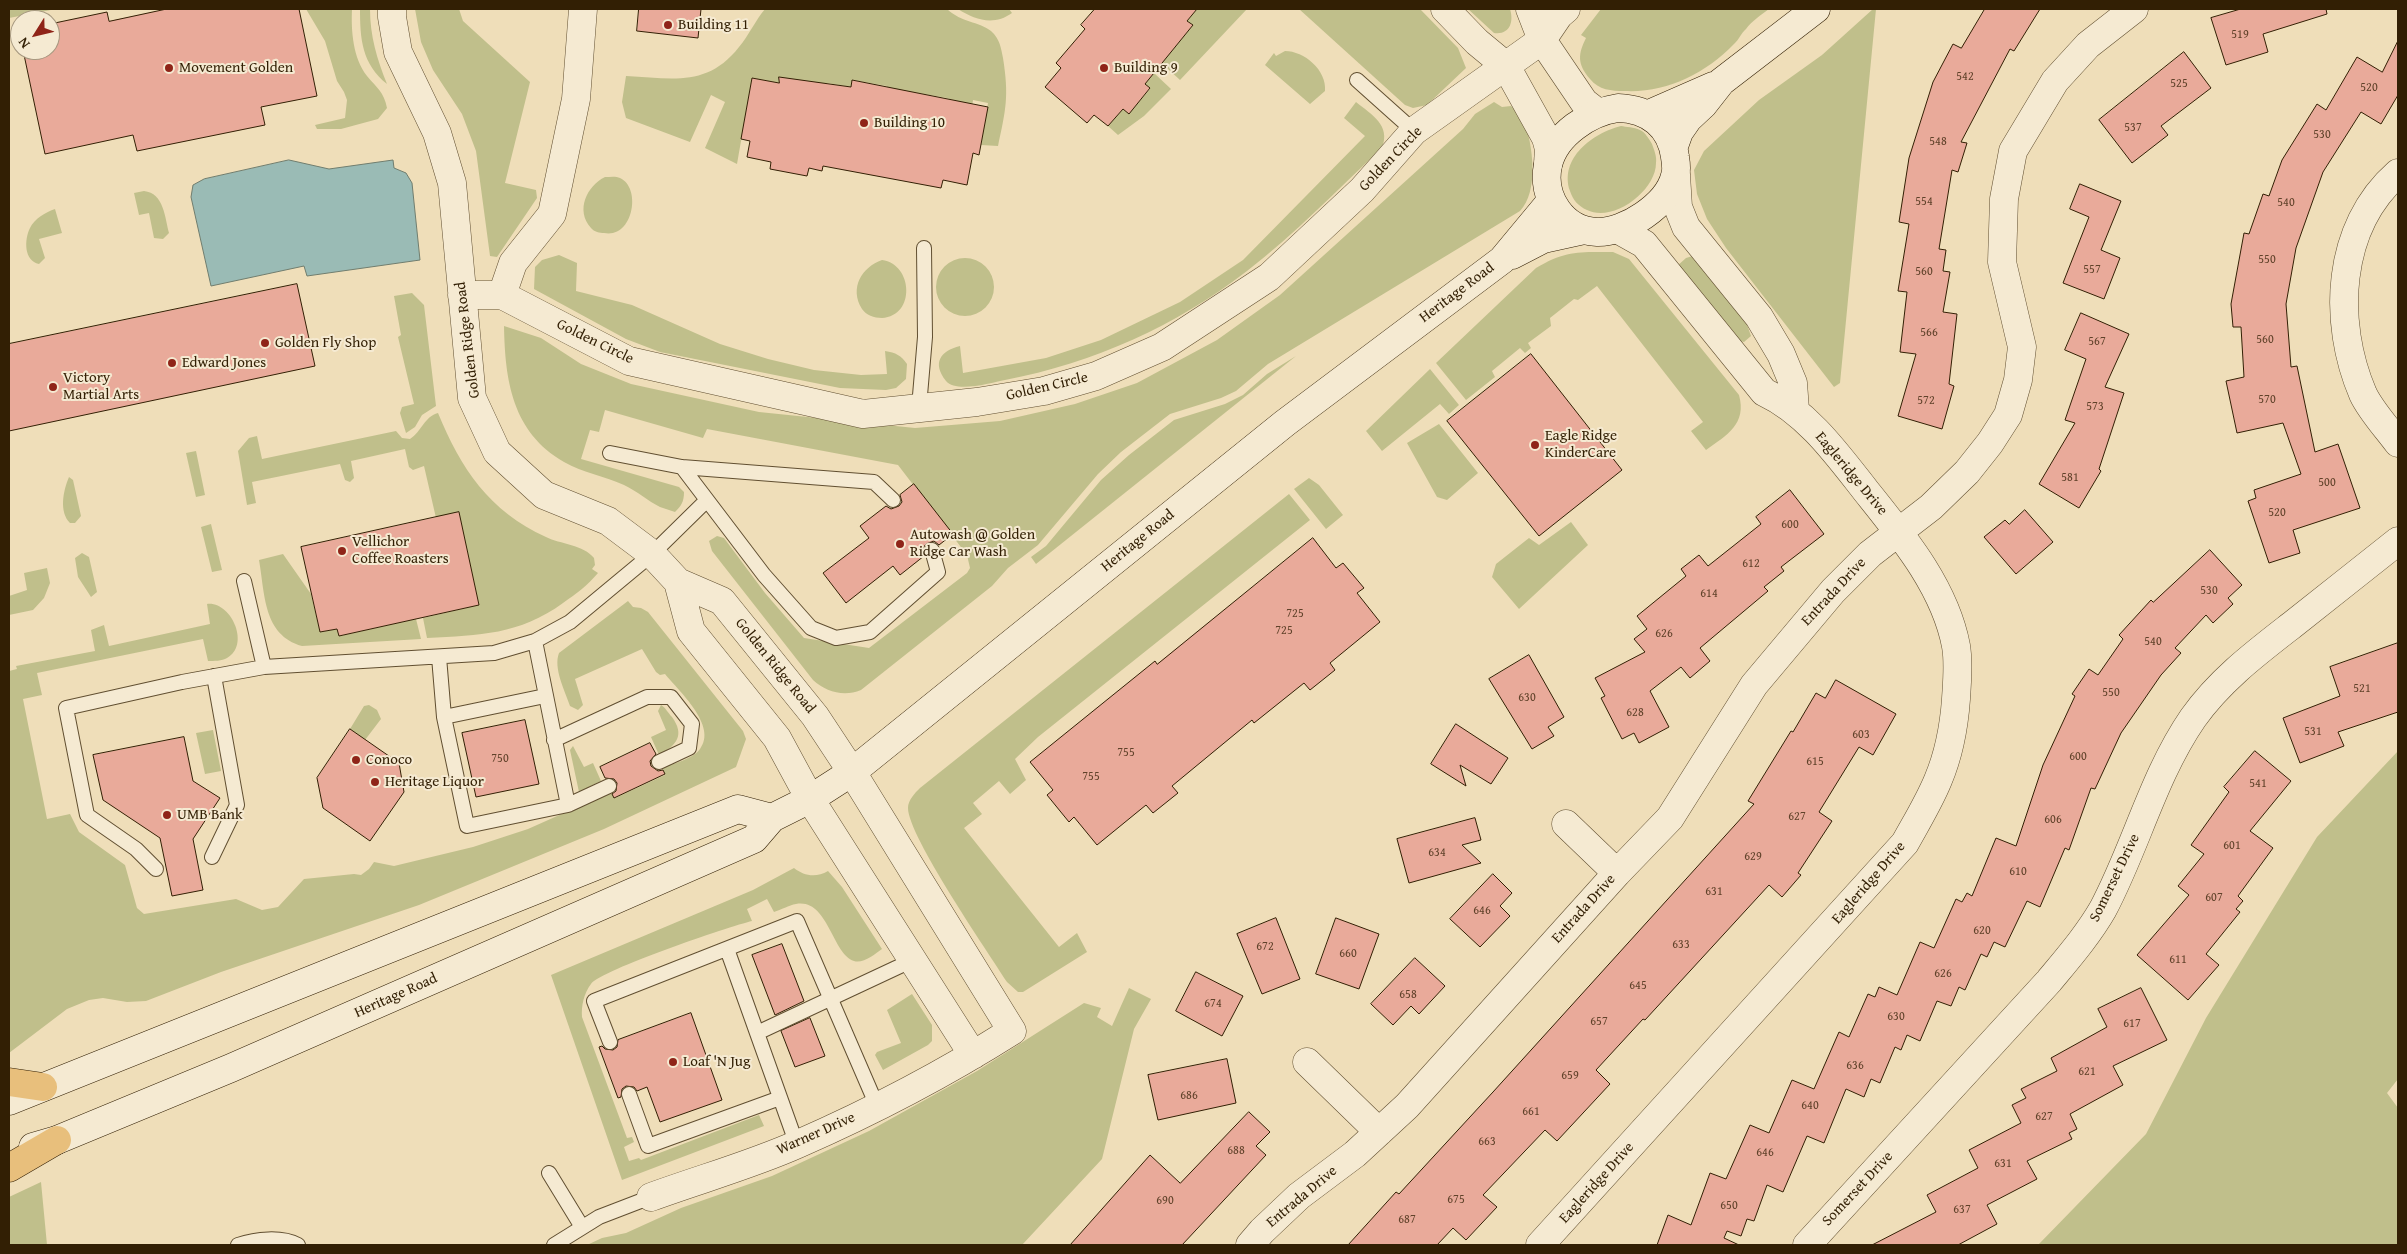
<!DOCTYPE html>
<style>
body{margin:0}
#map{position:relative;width:2407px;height:1254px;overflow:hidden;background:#efdeb9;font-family:"Gentium Book Plus",serif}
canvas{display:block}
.frame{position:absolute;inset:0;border:10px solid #321f04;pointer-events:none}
.north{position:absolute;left:10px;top:10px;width:50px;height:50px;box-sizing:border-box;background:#f5ead2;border:1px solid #a79980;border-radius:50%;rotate:234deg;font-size:14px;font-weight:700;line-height:20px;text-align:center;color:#321f04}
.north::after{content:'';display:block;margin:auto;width:18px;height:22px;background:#8f2418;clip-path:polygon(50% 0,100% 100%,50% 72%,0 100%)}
</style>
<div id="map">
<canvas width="2407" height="1254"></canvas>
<div class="frame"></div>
<div class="north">N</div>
</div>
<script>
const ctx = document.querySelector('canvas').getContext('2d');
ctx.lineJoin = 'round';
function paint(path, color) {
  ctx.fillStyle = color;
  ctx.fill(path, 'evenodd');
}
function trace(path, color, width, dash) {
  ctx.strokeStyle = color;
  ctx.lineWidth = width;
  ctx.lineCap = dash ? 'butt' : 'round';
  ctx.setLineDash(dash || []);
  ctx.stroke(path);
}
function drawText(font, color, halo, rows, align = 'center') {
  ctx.font = font + ' "Gentium Book Plus",serif';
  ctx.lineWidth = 4;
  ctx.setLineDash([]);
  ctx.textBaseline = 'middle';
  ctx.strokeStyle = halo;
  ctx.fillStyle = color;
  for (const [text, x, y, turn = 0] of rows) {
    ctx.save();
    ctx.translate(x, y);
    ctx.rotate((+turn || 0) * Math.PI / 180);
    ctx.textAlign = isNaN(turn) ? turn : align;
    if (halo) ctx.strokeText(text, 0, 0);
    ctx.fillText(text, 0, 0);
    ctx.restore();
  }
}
paint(new Path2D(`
 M9,9H56L9,18Z
 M306,9H352C351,31 353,58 367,76C377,88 384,92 387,108L378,119L341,129H317L315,125L345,118L347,100L344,92L337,81L325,41Z
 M360,9H370C370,36 377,59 387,84C362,64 360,39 360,9Z
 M415,9H459L463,21L530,82L505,183L536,190L537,198L497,257L490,256L476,151L462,114L433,70L421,42Z
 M765,9H947C962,23 978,21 991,31C1000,39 1001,48 1003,58C1009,96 1006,109 998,146L981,145L988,103L973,100L972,107L947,98L912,92L909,97L886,93L887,86L852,80L851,87L827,83L825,92L779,77V83L752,78L737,164L705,148L725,102L711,95L690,142L626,118L622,102L626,76C671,78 707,88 739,47C749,35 755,21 765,9Z
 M958,9H1009L1012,13C994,26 975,20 958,9Z
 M1197,9H1247L1180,80L1155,57L1171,52L1193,25L1187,21Z
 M1299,9H1420L1458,48L1466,68L1427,105L1413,108L1405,105Z
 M1468,9H1510C1514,22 1510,35 1494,33Z
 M1601,9H1769C1761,15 1752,21 1746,29C1741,33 1739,40 1734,44C1705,74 1666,93 1625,91C1611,91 1599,90 1590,79C1577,64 1578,54 1586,38L1581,35Z
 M1873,9H1876L1840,383L1834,387L1726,248L1707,219L1697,194L1694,170L1704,151L1759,100L1822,55Z
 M1285,51C1304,51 1327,70 1325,91L1310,104L1265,65L1274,53L1276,56Z
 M1154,73L1171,89L1144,116L1118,135L1108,126L1123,109L1129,113L1150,89L1145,84Z
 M1356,102C1372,115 1391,125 1382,148C1338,189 1295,234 1247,271C1176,326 1094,363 1005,380C991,383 956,393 946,381C932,363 940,351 960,346L963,373L1046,358L1101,340L1180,302L1243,260L1365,136L1344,118Z
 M1494,102L1502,107L1511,106C1516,111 1521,115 1524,121C1533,144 1539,192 1520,211L1268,364L1236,391L1221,398L1170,414L1121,452L1098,474L1038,545L1008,568L992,586L861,690C844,697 826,692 813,680L712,551L709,541L717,536L724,538L765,593L804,638L869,648L967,573L970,568L967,555L898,465L707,429L703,438L605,410L599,432L590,430L581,459L679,487L684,492C684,502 681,506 675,512C670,510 665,509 660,507C648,501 637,491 624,485C605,476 583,473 564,462C512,432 505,380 504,326L541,338L581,364L631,384L759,412L915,428L1000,421L1075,404L1137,383L1217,340L1280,295L1463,129L1475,114Z
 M1621,126C1626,127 1634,127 1640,130C1645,132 1649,139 1652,144C1654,150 1657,156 1656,163C1656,191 1613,223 1587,210C1578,206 1573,200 1570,191C1559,158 1593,133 1621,126Z
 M605,177C610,177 616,176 620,178C642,188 633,239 604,233C600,233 594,232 591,228C575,210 587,186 605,177Z
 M144,191C164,193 165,218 169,233L163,239L154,238L149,213L139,215L134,193Z
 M55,209L62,233L39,239L45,258L39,264C24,261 24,240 30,228C34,219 46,212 55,209Z
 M1613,252L1629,259L1739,395C1747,424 1727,435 1706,450L1691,431L1703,422L1597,286L1578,300L1574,299L1550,318L1551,326L1528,343L1531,348L1525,353L1520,348L1492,371L1495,377L1466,400L1436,363L1536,268C1566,250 1580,252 1613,252Z
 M559,255L577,263L576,291L632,305L720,344L768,359L814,370L861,375L887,374L885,351C896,353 901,355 907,364L906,379L896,388L886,390L840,388L660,352L626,339L534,289L535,267L542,260Z
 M1696,255L1744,316L1751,336L1744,342L1733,339L1676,267L1686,258Z
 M936 287a29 29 0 1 1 58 0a29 29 0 1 1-58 0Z
 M882,260C913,264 916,316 882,318C874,318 866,315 862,309C849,288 862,267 882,260Z
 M412,293L424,305L436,406L422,415L415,427L406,433L400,413L402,407L414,404L398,337L401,335L394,296Z
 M1296,356L1036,564L1031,557L1046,546L1101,480L1129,455L1174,420L1225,404L1243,395L1267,374Z
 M1430,369L1459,405L1449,414L1440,404L1382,451L1366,431Z
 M438,413C461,469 489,511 546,537C560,544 584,545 594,558L595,565L592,569L598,573C588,585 576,594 563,603C519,635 480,635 427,638L423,618L479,605L459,513L436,518L424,466L413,470L409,467L405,449L351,461L354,478L350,482L345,480L340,464L252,482L256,503L247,505L238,451L249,438L257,436L262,459L396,431L402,438L410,439C421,432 425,416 438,413Z
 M1439,424L1478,473L1447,500L1437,497L1407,443Z
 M196,451L205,495L196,497L186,453Z
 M69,477L73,480L81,516L75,523H70C59,512 63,491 69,477Z
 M1309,478L1319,485L1343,515L1326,529L1294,489Z
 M1289,494L1310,520L1038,737L1015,759L1026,780L1010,794L999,781L973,803L982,814L964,828L1059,947L1077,933L1087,952L1023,992H1018L1007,982C988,952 908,836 908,808C908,800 915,793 920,788Z
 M1571,522L1588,545L1519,609L1492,577L1496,564L1529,538L1539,545Z
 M211,524L222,570L212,572L201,527Z
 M82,553L89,557L97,592L91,597L78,577L75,558Z
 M283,554L311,594L320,632L337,629L340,636L416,619L421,639L302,646C263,635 265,594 259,560Z
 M47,568L50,583L44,598L33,610L9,615V596L27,590L24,573Z
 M628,601L633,607L641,608L648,612L743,731L746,739L736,767L604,829L419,905L221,972L146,1001L127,1002L103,998L89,1000L67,1009L9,1053V671L17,669L16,666L95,651L91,630L104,625L109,646L210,624L207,604C231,601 251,645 227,658C222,661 214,661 208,661L203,639L37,673L42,695L23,699L47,819L70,814L79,832L125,865L137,908L144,914L236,899L262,910L278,907L304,879L354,874L361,875L369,869L374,862L394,866L473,847L528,829L611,792L615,798L665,775L662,768C674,763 693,759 700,749C718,726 679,691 665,674L660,675L656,672L642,649L575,679L583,705L578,710L570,706C565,691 553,668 559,653Z
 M369,705L377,710L381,719L365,740L350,729L364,706Z
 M661,705C666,708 668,713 672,717C685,735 677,745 659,755L651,737L666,730L658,711Z
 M213,730L221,771L205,774L196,733Z
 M573,746L584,767L593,763L601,781L579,792L570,750Z
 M2398,751V1079L2387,1093L2398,1108V1245H2038L2146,1134L2206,1018L2317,837Z
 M794,868C804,876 816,878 828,871L842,887L882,949C875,954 863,964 854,961C832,954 828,898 796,904C789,905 781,910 774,912L767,899L747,909L752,921C730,926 601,970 591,984C584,993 581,1006 582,1017L627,1138L632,1137L634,1142L624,1147L629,1161L639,1158L641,1160L759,1115L764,1126L622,1180L551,975L753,890Z
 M1129,988L1151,999L1134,1029L1102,1159L1022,1245H587L602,1238L626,1233L681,1208L772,1176L869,1131L977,1071L1084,1003L1101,1008L1097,1017L1112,1026Z
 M912,994L932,1025V1041L928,1045L883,1070L875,1055L877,1052L901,1043L887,1010Z
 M41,1182L47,1245H9V1197Z`), '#c0bf8b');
const water = new Path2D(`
 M289,160L329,169L393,160L394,168L406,173L412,183L420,260L307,276L304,266L211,286L191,197L193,185L204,179Z`);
paint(water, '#9abbb5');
trace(water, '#707d6e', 1);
const building = new Path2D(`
 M167,9H299L317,96L261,107L265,125L137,151L133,135L45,154L23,50H50V24L107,12L109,21Z
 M639,9H701L698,38L637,31Z
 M1095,9H1197L1187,21L1193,25L1145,84L1150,88L1129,114L1123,109L1108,126L1094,115L1087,123L1045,87L1061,68L1056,63L1085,29L1081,25Z
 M1985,9H2040L2014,51L2010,49L1961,142L1967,143L1958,172L1952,170L1939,249L1946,250L1943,271L1950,272L1943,312L1957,314L1949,384L1954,386L1942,429L1898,416L1916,354L1900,352L1907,292L1898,291L1909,224L1899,222L1909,158L1933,82L1953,44L1961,48Z
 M2241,9H2326L2327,14L2263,34L2268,52L2226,65L2211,18Z
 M2398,41V95L2381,124L2361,112L2323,172L2296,248L2286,304L2291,367L2297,366L2315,452L2338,444L2360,508L2293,530L2300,553L2269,563L2248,501L2256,498L2254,490L2301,474L2283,423L2237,433L2226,381L2244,377L2241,327H2233L2231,304L2244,233L2249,234L2263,194L2269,196L2282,160L2317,104L2326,110L2357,57L2382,72Z
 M2184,52L2211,88L2161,126L2168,135L2132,163L2099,120Z
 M779,77L851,87L852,80L988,107L979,155L973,153L967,185L943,180L941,188L823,166L822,171L809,168L807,176L770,169L771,162L747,157L750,141L741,139L752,78L779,83Z
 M2080,184L2121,201L2101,250L2120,258L2104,299L2063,283L2089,217L2070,209Z
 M297,284L315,366L9,431V344Z
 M2081,313L2129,334L2105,387L2124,393L2099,469L2101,471L2079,508L2039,484L2075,423L2065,420L2086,359L2065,350Z
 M1531,354L1622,470L1539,536L1447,421Z
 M914,484L953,534L939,545L934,541L926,544L923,548L924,556L900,575L893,566L846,603L823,573L869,538L860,526L886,506L891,509L899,506L902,502L900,495Z
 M1790,490L1824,534L1781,567L1784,571L1764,587L1768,591L1700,648L1710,661L1690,678L1681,667L1650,691L1669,727L1639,743L1634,733L1622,739L1601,698L1605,696L1595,678L1645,652L1634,639L1647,629L1637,616L1686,576L1681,569L1699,555L1708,566L1761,524L1756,517Z
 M2025,510L2053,542L2016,574L1984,537L2005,520L2009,524Z
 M459,512L479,605L339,636L337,629L320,632L301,547Z
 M1313,538L1336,568L1343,563L1364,588L1357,593L1380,622L1330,663L1335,670L1310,690L1304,683L1254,723L1252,720L1172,786L1178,793L1153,813L1146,805L1097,845L1074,817L1069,822L1047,795L1053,790L1030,762L1155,661L1157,664Z
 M2210,550L2242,585L2228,598L2233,604L2213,623L2206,615L2175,648L2181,653L2161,675L2121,733L2095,789L2091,788L2069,850L2065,848L2040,907L2027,901L2005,947L1994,942L1987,957L1981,954L1965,990L1959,987L1951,1006L1937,1001L1920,1041L1907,1035L1901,1050L1895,1047L1880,1083L1871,1079L1864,1097L1846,1089L1824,1143L1807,1136L1783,1192L1767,1185L1754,1221L1747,1219L1741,1236L1727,1231L1724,1238L1739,1245H1657L1668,1215L1691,1225L1710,1173L1726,1179L1750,1125L1769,1133L1792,1080L1814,1089L1839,1032L1849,1037L1868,994L1875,997L1879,987L1897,995L1920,942L1934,948L1956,899L1962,902L1967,893L1972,896L1996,838L2016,846L2043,765L2075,696L2072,694L2089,669L2098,675L2123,639L2119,635L2151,600L2153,602Z
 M2398,643V712L2338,732L2344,746L2300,763L2283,718L2340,696L2330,667Z
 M1529,655L1564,717L1548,727L1554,736L1532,749L1489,679Z
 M1836,680L1896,714L1873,755L1859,747L1819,812L1832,821L1798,873L1801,875L1782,897L1769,885L1645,1020L1643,1019L1596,1070L1610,1084L1557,1141L1545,1130L1483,1195L1497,1207L1466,1240L1453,1228L1437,1245H1348L1396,1192L1399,1194L1493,1092L1754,804L1748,801L1791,731L1793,732L1816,693L1825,698Z
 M525,720L539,784L476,797L462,733Z
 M1456,724L1508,758L1491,784L1460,765L1466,786L1431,764Z
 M350,729L399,763L404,792L370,841L323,808L317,778Z
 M184,737L193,781L220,798L193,839L203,890L172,896L160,838L103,800L93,755Z
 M650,743L656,754L650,761L651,766L658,771L663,770L665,774L614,798L612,794L616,791L617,783L614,779L605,778L600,767Z
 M2255,751L2291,781L2250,831L2273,848L2238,896L2243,901L2236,909L2240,912L2206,954L2219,965L2188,1000L2137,955L2189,895L2178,886L2204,854L2191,845L2229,792L2224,787Z
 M1475,818L1481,840L1462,845L1481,863L1409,883L1397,839Z
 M1493,874L1512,893L1500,906L1510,916L1480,947L1450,919Z
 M1276,918L1300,979L1262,994L1237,934Z
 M1336,918L1379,934L1359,989L1316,974Z
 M782,944L804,1001L775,1015L752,955Z
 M1415,958L1445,986L1419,1014L1411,1006L1393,1025L1371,1004Z
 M1196,972L1243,996L1222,1036L1176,1011Z
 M2141,988L2167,1040L2113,1066L2123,1085L2070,1114L2077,1129L2069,1133L2072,1139L2027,1161L2037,1179L1987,1205L1997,1224L1958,1245H1872L1936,1212L1927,1195L1978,1168L1969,1150L2021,1123L2012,1105L2026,1098L2021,1089L2057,1071L2051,1058L2107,1027L2098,1009Z
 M691,1013L722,1100L660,1122L647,1087L637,1091L634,1087L626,1086L622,1089L621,1097L618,1098L599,1047L602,1046L605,1049L613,1050L617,1047L618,1040Z
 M810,1018L825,1056L795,1067L781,1031Z
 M1227,1059L1236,1103L1158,1120L1148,1075Z
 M1249,1112L1270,1132L1256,1146L1266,1155L1182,1245H1070L1150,1155L1180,1183Z`);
paint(building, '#e9aa9a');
trace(building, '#321f04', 1);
const lane = new Path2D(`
 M1357,80L1414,131
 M919,407L925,337L924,248
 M610,453L682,467L874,482L893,500
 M682,467L764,575L811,628L836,638L870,632L938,572L932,550
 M244,581L264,667
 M535,641L568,805
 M439,657L444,717L467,826L568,805L609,786
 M444,717L545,696
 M554,740L647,697H671L692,724L689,748L659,762
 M212,857L237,805L214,676
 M156,869L136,849L87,815L66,708L182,682L264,667L494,653L535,641L570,622L652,554L707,500
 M727,949L797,1145
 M757,1033L913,960
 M610,1042L594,1001L797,921L877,1106
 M629,1094L648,1146L780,1098
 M549,1173L582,1227
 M238,1245C256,1239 281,1236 298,1245
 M554,1245L599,1217L651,1197`);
const street = new Path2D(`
 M392,9V17L398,52L437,133L452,183L472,398L497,452L544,495L608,521L652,554L678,582L722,601L815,716L852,772L1012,1031C944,1074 871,1112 798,1144C751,1165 700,1179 651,1197
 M1445,9L1477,42L1506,66L1546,138L1549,149L1548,164
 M1530,9L1542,40L1584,102L1597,112
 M2398,173C2336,227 2332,322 2363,394C2371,411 2387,428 2398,443
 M1676,175L1678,207L1686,227L1759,317L1781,354L1793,383L1795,410
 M462,295H502L629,361L863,414L977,402L1044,391L1096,376L1162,347L1269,277L1362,190L1414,131L1542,40L1559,15L1566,9
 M502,295L513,263L552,214L576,99L583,9
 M678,582L691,631L777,738L810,799L973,1055
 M1566,824L1617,873
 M1307,1062L1379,1132
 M1250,1245L1262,1231L1299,1196L1355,1154L1407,1106L1617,873L1670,818L1754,685L1833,591L1870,554L1931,507L1967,472L1990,443L2008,415L2018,380L2022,347L2002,262L2004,199L2013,151L2055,81L2088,45L2134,9
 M1540,1245L1905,843C1916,823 1929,802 1938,780C1949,754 1954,727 1956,699C1957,682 1959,663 1956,646C1945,587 1902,536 1866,491C1837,454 1807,412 1764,392L1644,244L1619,230
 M1807,1245L2049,981C2068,958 2088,935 2103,909C2136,847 2153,776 2193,718C2220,680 2256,653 2292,625C2327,597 2363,569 2398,541`);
const secondary = new Path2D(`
 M1618,108C1649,109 1671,126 1675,157C1676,163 1677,170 1675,176C1668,205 1625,233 1597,232C1563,231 1541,197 1548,165C1555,134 1590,112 1618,108Z
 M1649,114L1713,86
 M1674,146L1679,132L1688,119L1703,105L1721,82L1816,9
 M1512,255L1543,239L1584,230
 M9,1101L738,809L772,818
 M33,1147L57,1140L231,1068L754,839L772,818L810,799L852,772L1285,423L1502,260L1551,201`);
const highway = new Path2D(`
 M9,1082L43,1087
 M9,1168L57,1140`);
trace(lane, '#614f31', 16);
trace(street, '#614f31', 29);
trace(secondary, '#321f04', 29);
trace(highway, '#321f04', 29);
trace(lane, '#f5ead2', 14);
trace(street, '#f5ead2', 28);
trace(secondary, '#f5ead2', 28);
trace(highway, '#e8bf7c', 28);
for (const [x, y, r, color] of [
 [668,25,5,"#8f2418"],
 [169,68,5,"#8f2418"],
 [1104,68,5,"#8f2418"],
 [864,123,5,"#8f2418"],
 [265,343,5,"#8f2418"],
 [172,363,5,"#8f2418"],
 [53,387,5,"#8f2418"],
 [1535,445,5,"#8f2418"],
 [900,544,5,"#8f2418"],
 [342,551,5,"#8f2418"],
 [356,760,5,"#8f2418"],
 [375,782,5,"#8f2418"],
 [167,815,5,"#8f2418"],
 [673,1062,5,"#8f2418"]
]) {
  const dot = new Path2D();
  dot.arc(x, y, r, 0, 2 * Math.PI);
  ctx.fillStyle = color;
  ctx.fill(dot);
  trace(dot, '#f5ead2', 2);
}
drawText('12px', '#60422a', null, [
 ["519",2240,35],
 ["542",1965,77],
 ["525",2179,84],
 ["520",2369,88],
 ["537",2133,128],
 ["530",2322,135],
 ["548",1938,142],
 ["554",1924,202],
 ["540",2286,203],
 ["550",2267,260],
 ["557",2092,270],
 ["560",1924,272],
 ["566",1929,333],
 ["560",2265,340],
 ["567",2097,342],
 ["570",2267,400],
 ["572",1926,401],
 ["573",2095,407],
 ["581",2070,478],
 ["500",2327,483],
 ["520",2277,513],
 ["600",1790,525],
 ["612",1751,564],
 ["530",2209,591],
 ["614",1709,594],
 ["725",1295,614],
 ["725",1284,631],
 ["626",1664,634],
 ["540",2153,642],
 ["521",2362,689],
 ["550",2111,693],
 ["630",1527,698],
 ["628",1635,713],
 ["531",2313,732],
 ["603",1861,735],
 ["755",1126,753],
 ["600",2078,757],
 ["750",500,759],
 ["615",1815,762],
 ["755",1091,777],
 ["541",2258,784],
 ["627",1797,817],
 ["606",2053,820],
 ["601",2232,846],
 ["634",1437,853],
 ["629",1753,857],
 ["610",2018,872],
 ["631",1714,892],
 ["607",2214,898],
 ["646",1482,911],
 ["620",1982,931],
 ["633",1681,945],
 ["672",1265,947],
 ["660",1348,954],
 ["611",2178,960],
 ["626",1943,974],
 ["645",1638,986],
 ["658",1408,995],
 ["674",1213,1004],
 ["630",1896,1017],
 ["657",1599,1022],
 ["617",2132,1024],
 ["636",1855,1066],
 ["621",2087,1072],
 ["659",1570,1076],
 ["686",1189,1096],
 ["640",1810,1106],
 ["661",1531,1112],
 ["627",2044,1117],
 ["663",1487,1142],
 ["688",1236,1151],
 ["646",1765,1153],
 ["631",2003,1164],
 ["675",1456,1200],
 ["690",1165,1201],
 ["650",1729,1206],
 ["637",1962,1210],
 ["687",1407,1220]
]);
drawText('15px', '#321f04', '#f5ead2', [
 ["Building 11",678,25],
 ["Movement Golden",179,68],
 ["Building 9",1114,68],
 ["Building 10",874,123],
 ["Golden Fly Shop",275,343],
 ["Edward Jones",182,363],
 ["Victory",63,378],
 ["Martial Arts",63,395],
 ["Eagle Ridge",1545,436],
 ["KinderCare",1545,453],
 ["Autowash @ Golden",910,535],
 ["Ridge Car Wash",910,552],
 ["Vellichor",352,542],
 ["Coffee Roasters",352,559],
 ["Conoco",366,760],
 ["Heritage Liquor",385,782],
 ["UMB Bank",177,815],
 ["Loaf 'N Jug",683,1062]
], 'left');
drawText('15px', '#321f04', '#f5ead2', [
 ["Golden Circle",1391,159,-46],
 ["Heritage Road",1457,293,-37],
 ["Golden Ridge Road",468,340,-97],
 ["Golden Circle",595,342,26],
 ["Golden Circle",1047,387,-13],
 ["Eagleridge Drive",1851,474,50],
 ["Heritage Road",1138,541,-39],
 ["Entrada Drive",1834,592,-47],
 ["Golden Ridge Road",775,666,51],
 ["Somerset Drive",2115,878,-64],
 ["Eagleridge Drive",1869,883,-49],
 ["Entrada Drive",1584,909,-48],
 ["Heritage Road",396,996,-24],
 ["Warner Drive",816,1134,-24],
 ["Eagleridge Drive",1597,1183,-48],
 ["Somerset Drive",1858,1189,-47],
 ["Entrada Drive",1302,1197,-40]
]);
</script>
